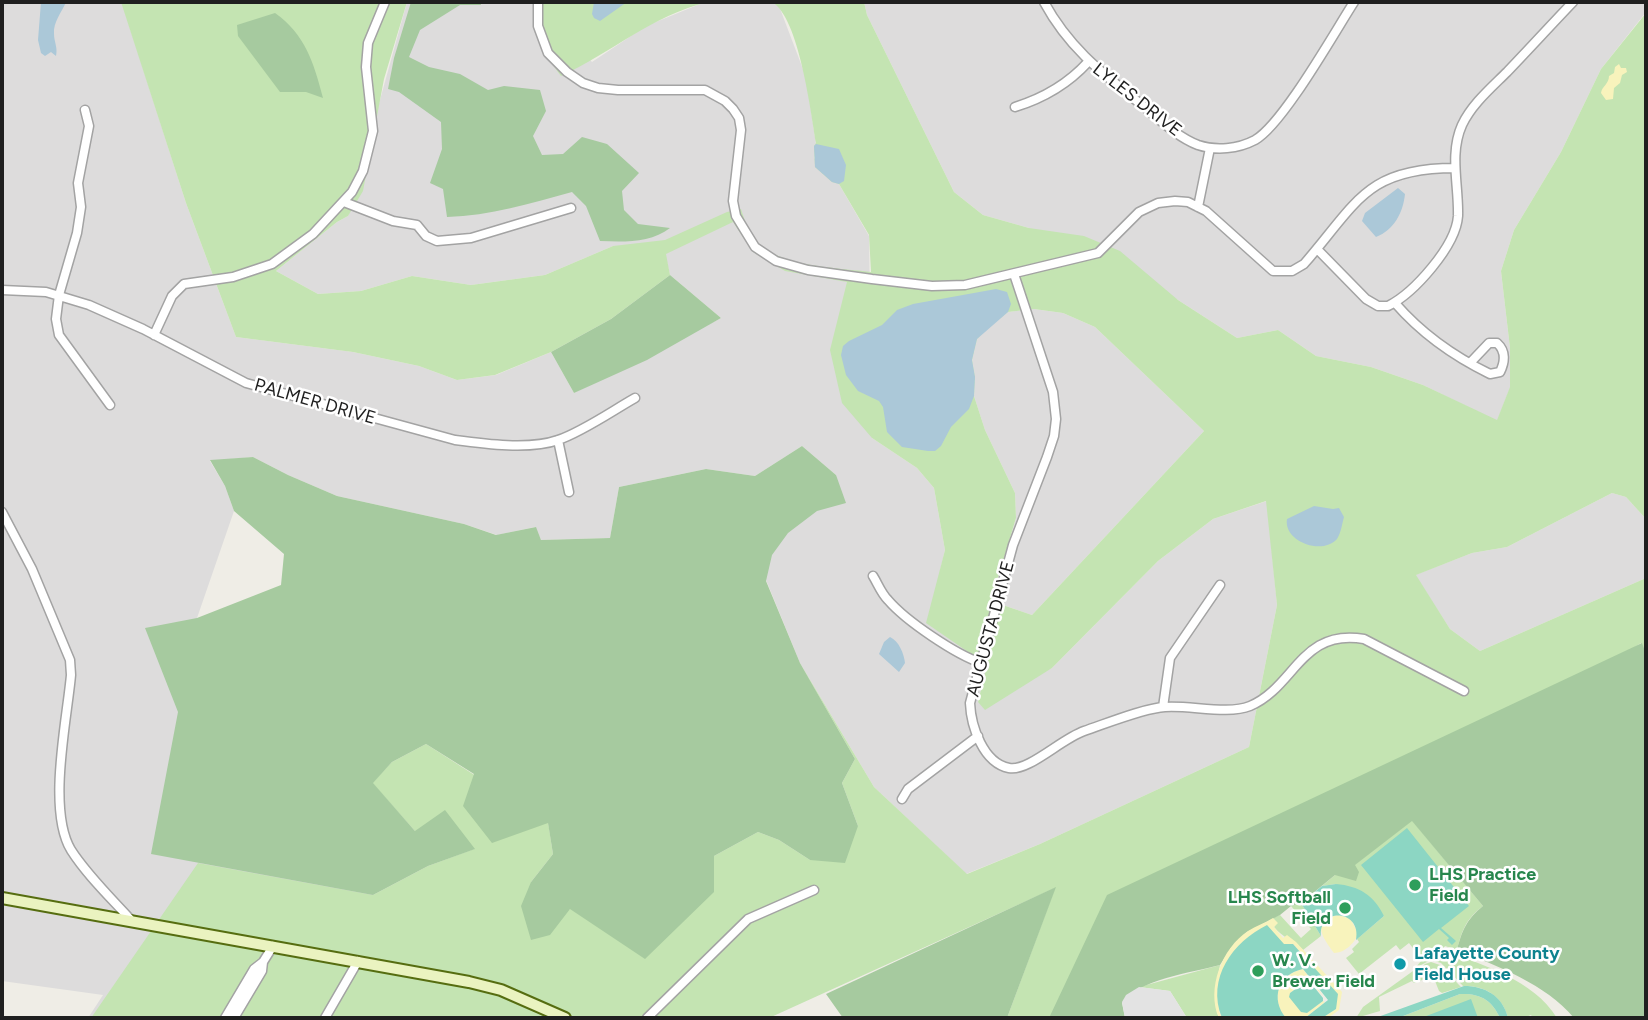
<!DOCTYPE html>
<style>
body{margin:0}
#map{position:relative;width:1648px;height:1020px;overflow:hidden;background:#efede6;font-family:Figtree,sans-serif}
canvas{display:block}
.frame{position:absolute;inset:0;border:4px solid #1f1f1f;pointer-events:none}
</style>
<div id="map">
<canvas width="1648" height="1020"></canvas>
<div class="frame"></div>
</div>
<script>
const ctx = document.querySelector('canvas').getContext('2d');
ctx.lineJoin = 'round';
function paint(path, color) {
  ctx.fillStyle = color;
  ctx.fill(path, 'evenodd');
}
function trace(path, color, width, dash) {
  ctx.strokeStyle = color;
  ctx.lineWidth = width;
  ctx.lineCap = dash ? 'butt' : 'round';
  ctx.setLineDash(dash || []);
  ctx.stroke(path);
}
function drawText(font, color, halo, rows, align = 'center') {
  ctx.font = font + ' Figtree,sans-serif';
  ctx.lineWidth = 5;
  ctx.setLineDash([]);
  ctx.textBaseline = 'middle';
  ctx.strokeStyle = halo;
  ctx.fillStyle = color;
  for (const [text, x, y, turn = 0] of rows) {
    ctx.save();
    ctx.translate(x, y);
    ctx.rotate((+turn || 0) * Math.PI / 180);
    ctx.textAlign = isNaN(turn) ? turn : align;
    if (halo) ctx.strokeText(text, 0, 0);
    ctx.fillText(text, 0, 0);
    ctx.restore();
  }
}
paint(new Path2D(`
 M2,2L122,3L186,203L236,337L353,352L419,366L457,380L496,375L551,352L574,393L721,318L670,275L665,254L613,246L545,275L471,285L412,276L361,291L318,294L276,271L337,222L348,216L407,2H535L592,62L646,26L700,4L772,2L779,6L806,77L816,144L814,158L839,184L869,236L872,438L917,468L934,488L945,550L937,584L973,655L987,665L978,702L1052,668L1158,561L1213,519L1267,501L1277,605L1249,747L1040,844L966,874L874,787L800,663L757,558L836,475L802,446L755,476L706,469L619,487L610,538L541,540L535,527L497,535L464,524L337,496L288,475L253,457L210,461L225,486L234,511L197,618L373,895L752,1018H88L103,995L2,981Z
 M864,2H1646V12L1601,69L1561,152L1514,230L1501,271L1510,348V388L1497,421L1423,385L1371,367L1316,356L1278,330L1237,338L1178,300L1029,228L983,215L954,192L867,15Z
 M1034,309L1063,313L1095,327L1204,431L1032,615L991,601L1016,518L1015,493L985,430L974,396L975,377L972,360L977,339L987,329L1008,312Z
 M1612,493L1626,497L1646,519V578L1480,651L1450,629L1415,575L1472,553L1507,547Z`), '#dddcdc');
paint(new Path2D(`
 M121,2H407L384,79L363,191L348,216L337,222L276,271L318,294L361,291L412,276L471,285L545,275L613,246L665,240L727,212L741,209C745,222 751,239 763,247C788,267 840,268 871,272L869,235L839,184L832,182L815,167L814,146L816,143C811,113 799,17 772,2H864L867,15L954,192L983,215L1029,228L1084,236L1120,251L1178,300L1237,338L1278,330L1316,356L1371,367L1423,385L1497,420L1510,387V348L1501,271L1514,230L1561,152L1601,69L1646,13V519L1626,497L1612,493L1507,547L1472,553L1416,575L1450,629L1480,651L1646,578V654L1641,643L1052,1018H1007L1055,888L769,1018H91L198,863L373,895L428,866L474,849L415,831L372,783L392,762L426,744L548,822L553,854L531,882L562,914L570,909L714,856L758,832L779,840L810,860L858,826L842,783L855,759L800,663L874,787L967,874L1040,844L1249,747L1277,605L1266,501L1213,519L1158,561L1052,668L985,710L978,702L987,665L926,623L945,550L934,488L917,468L872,438L842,403L830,350L847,282L785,271L753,252L733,222L666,254L670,275L611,319L551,352L495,375L457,380L419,366L353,352L236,337L186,203ZM1034,309L1063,313L1095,327L1204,431L1032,615L991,601L1016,518L1015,493L985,430L974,396L975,377L972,360L977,339L987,329L1008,312Z
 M535,2H708C653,15 611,53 561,76C543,51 530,34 535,2Z
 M1412,820L1483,906C1466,919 1462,930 1457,950L1445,946L1443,949C1483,966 1533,979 1557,1018H1533L1531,1015L1523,1018H1508C1503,996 1484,985 1463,986L1441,963L1431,960L1415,968L1422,960L1409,943L1400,950L1396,945L1359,974L1346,958L1354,952L1352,949L1359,942L1357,939L1384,916L1336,884L1322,886L1335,875L1354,865Z
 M1301,903L1321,936L1303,950C1293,940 1283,938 1274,927L1277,923L1273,918L1280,915L1301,938L1311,929L1291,906Z
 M1431,962L1440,965L1461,987L1442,993L1439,991L1433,976L1414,983L1412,981L1379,997L1380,1011L1356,1018L1363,1007L1413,971L1415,973L1425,964Z
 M1220,965C1217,982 1212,1001 1219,1018H1187L1170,991L1139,987Z
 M1460,994C1480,993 1492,1000 1500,1018H1398Z`), '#c4e4b2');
paint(new Path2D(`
 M411,2H480L481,5H460L420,30L409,57L429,67L460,74L488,90L504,86L540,90L546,111L533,136L542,155L563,154L582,137L607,144L639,173L622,191L624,210L638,224L670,228C651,243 624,242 600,241L586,206L572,192C531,203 490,216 447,217L443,189L430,183L442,149L441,122L399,92L388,89L394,58Z
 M275,13C305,34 314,63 323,98L306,92H280L238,36L237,25Z
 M670,275L721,318L647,360L574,393L551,352L611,319Z
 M802,446L836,475L846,503L817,511L788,533L772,555L766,581L800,663L855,759L842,783L858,826L845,863L810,860L779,840L758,832L714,856V892L645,959L570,909L550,935L531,940L521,906L531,882L553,854L548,823L492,843L463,806L474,774L426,744L392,762L373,783L415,831L445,810L475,849L428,866L373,895L151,854L178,712L145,628L197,618L281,585L284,554L234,511L225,486L210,460L253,457L288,475L337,496L464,524L496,535L536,527L541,540L610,538L619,487L706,469L755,476Z
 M1642,643L1646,654V1018H1574C1546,984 1497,966 1457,950C1462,930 1467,919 1483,906L1412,821L1355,865L1359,872L1356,881L1335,875L1301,903L1291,906L1280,915L1247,932L1231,948L1220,965C1194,972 1136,980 1122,1003L1125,1018H1049L1107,895Z
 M1056,887L1007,1018H843L826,994Z`), '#a6ca9f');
paint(new Path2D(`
 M1619,64L1621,68H1626L1627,72L1622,75L1620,83L1614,88L1613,99L1606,100L1601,93C1602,86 1609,84 1609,76L1614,73L1615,67Z
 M1338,915L1350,918L1358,933C1356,942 1345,953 1334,953C1323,938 1310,921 1338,915Z
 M1273,918L1278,923L1274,927L1283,938L1287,935L1296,942L1342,992L1339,1010L1328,1018H1322L1336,1009L1311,964L1293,944L1219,1011L1222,1018H1219C1206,989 1222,948 1248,931C1256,926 1265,923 1273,918Z
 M1303,969L1324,997L1310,982H1305L1290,993L1306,1013L1323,1001L1325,1002L1305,1018H1286C1269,999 1279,974 1303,969Z`), '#f8f3bc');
paint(new Path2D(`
 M1407,828L1469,906L1441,928L1456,941L1452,945L1447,940L1449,938L1439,929L1423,942L1361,865Z
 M1336,884C1359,886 1374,895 1384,916L1356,940C1362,909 1318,907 1321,936L1301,903L1322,886Z
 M1267,925L1284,944H1293L1338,994L1336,1009L1322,1018H1305L1328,1000L1303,969C1278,974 1270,999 1286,1018H1222C1206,978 1233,942 1267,925Z
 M1305,982H1310L1323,998V1001L1307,1013L1301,1012L1289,997L1290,993Z
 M1464,986C1485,986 1503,996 1508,1018H1500C1492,1000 1480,993 1460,994L1398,1018H1375Z
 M1471,999L1478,1018H1421Z`), '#8cd6c3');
paint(new Path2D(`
 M1139,987L1170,991L1187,1018H1125L1122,1002L1126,995Z`), '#e3e3e3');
paint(new Path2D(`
 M41,2H66C62,12 53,22 54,34C54,42 58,47 56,56L51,52L45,56L41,53L38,40Z
 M594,2H627L600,21L594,18L592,14Z
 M816,144L839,149L846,165L844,181L839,184L832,182L815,167L814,146Z
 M1398,188L1405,194C1403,213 1394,230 1376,237L1362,221L1365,213Z
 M996,289L1007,292L1011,304L1008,312L977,339L972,360L975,377L974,396L969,409L951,427L941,446L935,451H928L902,447L887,432L883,407L879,401L858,391L846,375L841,355L843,346L849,341L882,325L897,310L913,304Z
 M1314,506L1333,509L1339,508L1344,517C1342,524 1341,533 1337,539C1322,556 1283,541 1287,519Z
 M890,637C899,641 904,654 905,663L899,672L879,654L884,642Z`), '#abc8d8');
const street = new Path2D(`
 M538,2V26L548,53L567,72L583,83L598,88L618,90H705L725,101L733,109L739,118L741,130L733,201L736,216L755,247L776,261L808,270L872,279L932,286L965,285L1098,253L1139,212L1158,203L1175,201L1188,202L1206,211L1273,271H1292L1304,264C1357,203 1366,168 1455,168
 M1044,2C1069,48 1102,73 1142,105C1159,119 1177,137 1198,145C1216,151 1238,149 1255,140C1283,124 1334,33 1354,2
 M1015,107C1044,98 1068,84 1088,62
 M85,110L89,126L78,183L81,207L77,233L59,295L56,319L59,335L110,405
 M344,202L393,221L417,225L426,236L437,241L471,238L571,208
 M1198,207L1210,148
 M1317,249L1366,299L1378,306H1388C1414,293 1456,246 1458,216C1459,186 1449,154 1462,125C1472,104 1491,88 1507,72C1529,49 1551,25 1573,2
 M1014,274L1053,392L1056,419L1054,436L1047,457L1013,545L970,703C971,726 983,763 1009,768C1028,772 1061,739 1084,731C1105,724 1144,708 1165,707C1190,705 1228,715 1250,706C1295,687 1301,628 1364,639L1464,691
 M2,290L46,292L89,305L143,329L246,383L455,440C485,444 530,450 558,440C582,432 612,411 635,398
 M1395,303C1421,333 1455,357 1490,374L1500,372C1505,362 1506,351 1497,343H1489L1470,363
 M154,335L172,296L184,284L233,277L272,264L313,234L352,192L363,171L373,131L366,67L368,43L385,2
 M558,440L569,492
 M2,512L32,569L70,660L71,675C67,720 47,810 71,850C87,875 110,897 130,919
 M873,576C878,584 881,593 888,600C906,621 955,654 981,663
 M1163,707L1170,658L1220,585
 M902,799L908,789L978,736
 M225,1018L254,969L263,962L273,946
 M234,1018L262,971L263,962
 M325,1018L358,961
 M647,1018L748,919L814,890`);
const secondary = new Path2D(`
 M2,898L469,982L501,990L565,1018`);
trace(street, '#a3a3a3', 11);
trace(secondary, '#566d10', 14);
trace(street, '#fff', 8);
trace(secondary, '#eaf3c0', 10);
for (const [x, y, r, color] of [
 [1415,885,7,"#2e9e5b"],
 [1345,908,7,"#2e9e5b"],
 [1400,964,7,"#0f9aa8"],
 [1258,971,7,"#2e9e5b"]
]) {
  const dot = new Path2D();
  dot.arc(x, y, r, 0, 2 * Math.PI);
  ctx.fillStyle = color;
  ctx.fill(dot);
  trace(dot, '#fff', 2.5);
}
drawText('18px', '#1f1f1f', '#fff', [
 ["LYLES DRIVE",1137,100,38],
 ["PALMER DRIVE",315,402,16],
 ["AUGUSTA DRIVE",991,629,-75]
]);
drawText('bold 18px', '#27864d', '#fff', [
 ["LHS Practice",1429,875],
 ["Field",1429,896],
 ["LHS Softball",1331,898,"right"],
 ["Field",1331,919,"right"],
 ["W. V.",1272,961],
 ["Brewer Field",1272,982]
], 'left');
drawText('bold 18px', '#0d838f', '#fff', [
 ["Lafayette County",1414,954],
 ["Field House",1414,975]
], 'left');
</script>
